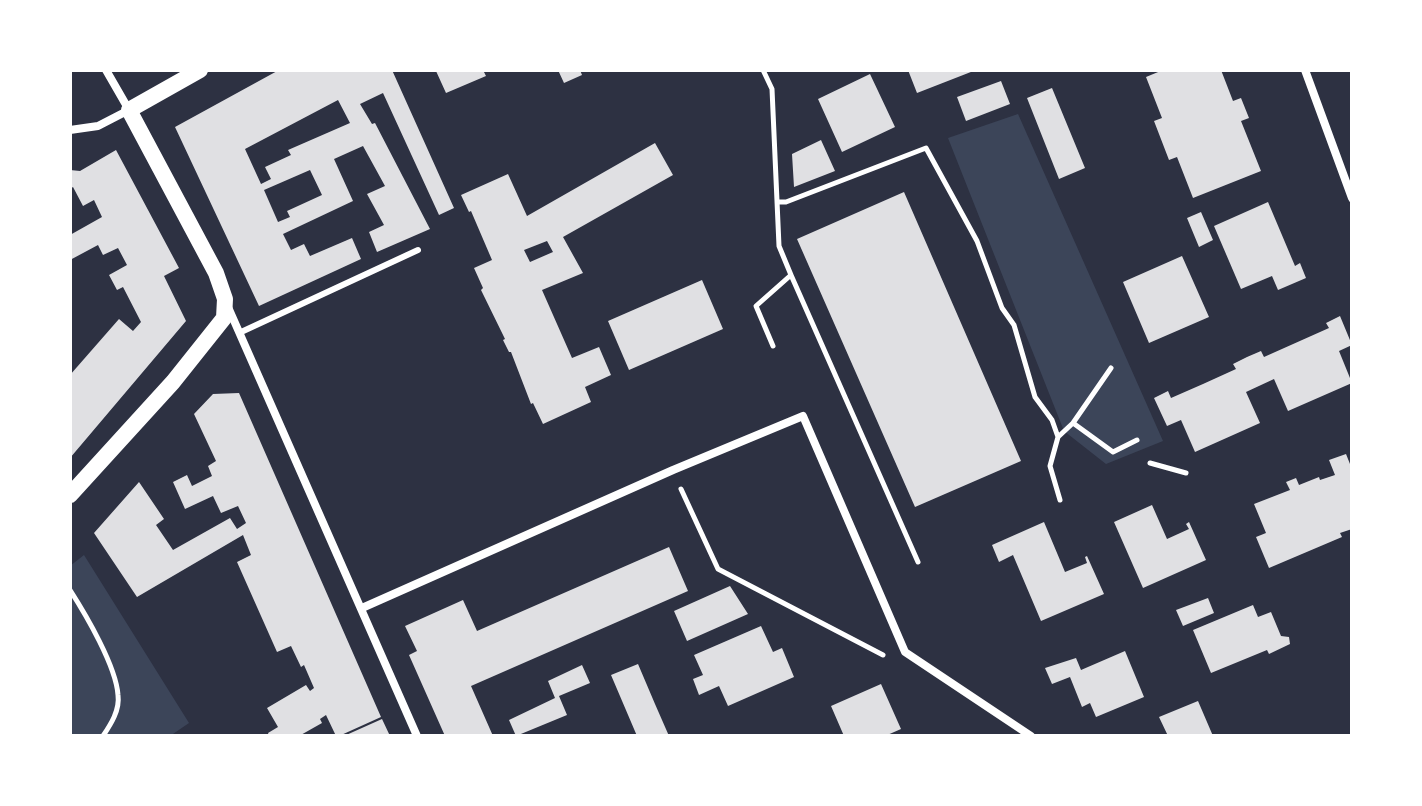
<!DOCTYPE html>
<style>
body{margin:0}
#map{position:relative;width:1422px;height:806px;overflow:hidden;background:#2d3142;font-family:"Titillium Web",sans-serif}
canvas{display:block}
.frame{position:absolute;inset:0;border:72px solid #fff;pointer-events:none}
</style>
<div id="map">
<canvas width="1422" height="806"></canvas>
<div class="frame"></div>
</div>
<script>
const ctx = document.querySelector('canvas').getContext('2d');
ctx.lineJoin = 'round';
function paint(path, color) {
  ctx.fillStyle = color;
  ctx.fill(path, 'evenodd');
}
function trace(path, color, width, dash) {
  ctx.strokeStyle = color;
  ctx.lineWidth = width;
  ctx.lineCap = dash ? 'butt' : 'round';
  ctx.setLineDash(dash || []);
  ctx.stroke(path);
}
paint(new Path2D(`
 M1018,114L1163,441L1106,464L1064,431L948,138Z
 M84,555L189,723L170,736H70V566Z`), '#3c4559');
paint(new Path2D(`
 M279,70H392L454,208L439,215L383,93L360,104L372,124L375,123L430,229L377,252L369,232L384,225L367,194L385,186L363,146L334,159L353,201L283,234L291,250L304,244L310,256L352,238L361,259L259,306L175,127ZM338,100L350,123L288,150L291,155L265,167L271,179L261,184L245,149ZM310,170L322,195L287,211L290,217L278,222L264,190Z
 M439,70H483L486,76L446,93L436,71Z
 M558,70H580L582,75L564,83Z
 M908,70H976L917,93Z
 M1163,70H1221L1233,101L1241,98L1249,118L1241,121L1261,171L1193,198L1177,157L1169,160L1154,121L1162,118L1146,77Z
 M870,74L895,127L842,152L818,99Z
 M1001,81L1010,104L966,121L957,97Z
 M1052,88L1085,168L1059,179L1027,98Z
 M821,140L835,171L794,187L792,154Z
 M655,143L673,175L563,237L583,273L542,290L572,358L599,347L611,375L585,387L591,402L543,424L533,403L531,404L511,352H509L503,340L505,339L481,290L483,288L474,268L492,260L471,211L469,212L461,195L508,174L527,216ZM547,241L553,252L530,262L524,250Z
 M116,150L179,268L164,276L186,321L70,458V375L119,319L133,331L141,322L123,287L117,290L109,275L127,265L118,248L103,255L98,245L70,260V235L102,217L94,200L83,206L73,187L70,189V170L80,171Z
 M904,192L1021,461L915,507L797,239Z
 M1268,202L1295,266L1300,263L1306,278L1278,290L1272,276L1241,289L1214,226Z
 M1201,212L1213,240L1199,247L1187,218Z
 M1182,256L1209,317L1149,343L1123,282Z
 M702,280L723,329L629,370L608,321Z
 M1340,316L1352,345L1339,351L1352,383L1288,411L1274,379L1246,392L1260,423L1195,452L1181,420L1167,426L1154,398L1168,391L1171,398L1203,384L1236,369L1233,364L1247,357L1261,351L1264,357L1329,328L1326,323Z
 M239,393L381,717L339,736H336L326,715L320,719L322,723L299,736H269L268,733L278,727L267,708L306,685L310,691L314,688L304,665L301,667L291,646L277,652L237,562L251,555L243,535L137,597L94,533L139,482L164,519L156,525L173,550L230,518L237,529L246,523L238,506L221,513L213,496L185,509L173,482L187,475L192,486L212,476L208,466L216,461L194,414L213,394Z
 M1346,454L1350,464H1352V529L1340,533L1342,537L1269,568L1256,537L1266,533L1254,504L1290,490L1286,482L1296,478L1299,485L1319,477L1320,480L1335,475L1329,460Z
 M1152,505L1167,539L1189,529L1186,524L1189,522L1206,560L1143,588L1114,522Z
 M1044,522L1065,572L1087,563L1085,557L1087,556L1104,594L1041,621L1013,555L999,562L992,545Z
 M669,547L688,591L471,686L493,736H445L409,655L417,651L405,626L463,600L477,631Z
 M730,586L748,614L687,641L674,611Z
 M1208,598L1214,613L1183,626L1176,610Z
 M1253,605L1258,617L1271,612L1281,636L1289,637L1290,644L1269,654L1267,650L1211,673L1193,630Z
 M761,626L773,652L782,648L794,677L728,706L719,686L699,695L693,679L703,675L694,655Z
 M1125,651L1144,697L1096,717L1090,703L1082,707L1070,677L1052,684L1045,668L1076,658L1081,670Z
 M638,664L655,704L669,736H637L611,675Z
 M582,665L590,683L559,696L567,715L516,736L509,720L555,698L548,681Z
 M881,684L901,729L885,736H844L831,706Z
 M1198,701L1213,736H1168L1159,717Z
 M382,719L390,736H344Z`), '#e0e0e3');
trace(new Path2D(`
 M763,70L772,89L779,246L791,275L756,306L773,346
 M777,202H786L926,148L977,241L1002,308L1014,325L1035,397L1052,420L1058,437L1050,466L1060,500
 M791,275L918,562
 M1073,423L1111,368
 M1058,437L1073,423L1113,452L1137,440
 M1150,463L1186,473
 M681,489L718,569L883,655
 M70,590C86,615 116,666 118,695C120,710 111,724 103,736`), '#fff', 5);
trace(new Path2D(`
 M239,333L418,250`), '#fff', 6);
trace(new Path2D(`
 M1305,70L1352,198
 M70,130L98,126L129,110L106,70
 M228,307L417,736
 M362,608L673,470L803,416L905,652L1031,736`), '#fff', 8);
trace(new Path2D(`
 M70,495L173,382L224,318L225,299L216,273L129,110L200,70`), '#fff', 16);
</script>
